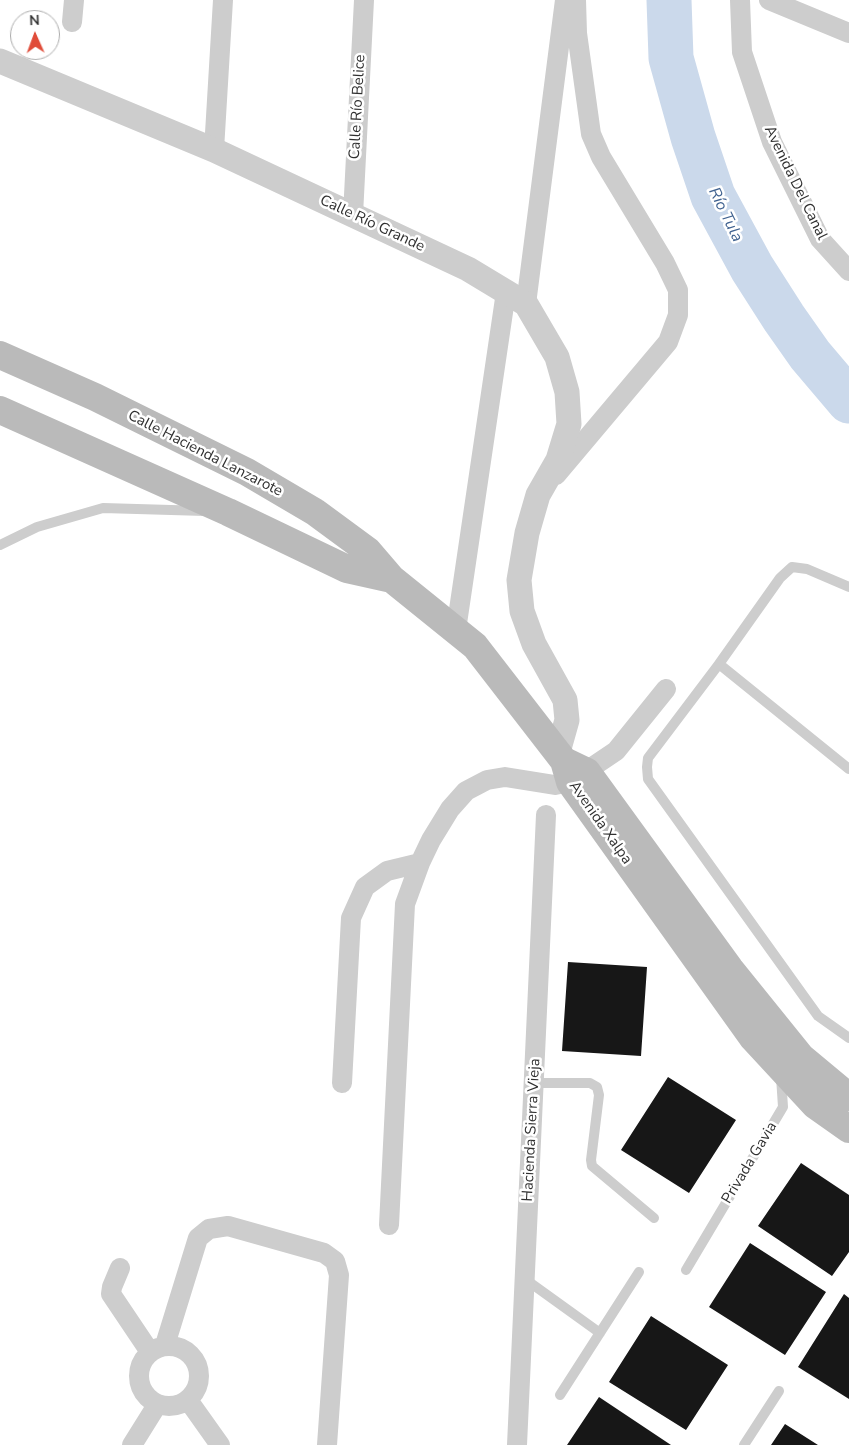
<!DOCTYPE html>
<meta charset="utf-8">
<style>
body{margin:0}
#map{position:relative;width:849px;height:1445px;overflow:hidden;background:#fff;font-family:"Nunito Sans",sans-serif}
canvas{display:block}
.north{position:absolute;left:10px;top:10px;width:50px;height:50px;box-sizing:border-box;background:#fff;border:1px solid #acacac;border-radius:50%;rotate:358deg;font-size:14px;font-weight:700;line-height:20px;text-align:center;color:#303030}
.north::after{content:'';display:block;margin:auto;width:18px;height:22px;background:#e04c39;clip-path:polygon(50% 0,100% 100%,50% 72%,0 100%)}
</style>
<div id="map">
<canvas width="849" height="1445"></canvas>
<div class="north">N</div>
</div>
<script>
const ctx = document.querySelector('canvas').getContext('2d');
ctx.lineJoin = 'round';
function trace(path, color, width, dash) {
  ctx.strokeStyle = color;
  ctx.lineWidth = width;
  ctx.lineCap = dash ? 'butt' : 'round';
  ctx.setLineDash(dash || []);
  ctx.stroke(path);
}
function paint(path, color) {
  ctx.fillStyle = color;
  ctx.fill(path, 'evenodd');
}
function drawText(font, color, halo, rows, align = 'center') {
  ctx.font = font + ' "Nunito Sans",sans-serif';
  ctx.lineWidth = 5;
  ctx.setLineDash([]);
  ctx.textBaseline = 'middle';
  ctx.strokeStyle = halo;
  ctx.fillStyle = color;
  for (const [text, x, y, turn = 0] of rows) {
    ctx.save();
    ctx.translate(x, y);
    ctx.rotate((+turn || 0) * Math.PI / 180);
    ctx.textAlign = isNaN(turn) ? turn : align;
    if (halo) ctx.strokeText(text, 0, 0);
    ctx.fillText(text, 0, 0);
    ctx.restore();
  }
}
trace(new Path2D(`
 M669,0L671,58L693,137L713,196L752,268L784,318L810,355L849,401`), '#cbd9eb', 45);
paint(new Path2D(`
 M568,962L647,967L641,1056L562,1051Z
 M668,1077L736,1120L689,1193L621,1150Z
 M801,1163L849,1195V1252L832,1276L758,1226Z
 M750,1243L826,1292L785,1355L709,1307Z
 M844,1294L849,1298V1399L798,1367Z
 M651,1316L728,1365L686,1430L609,1382Z
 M599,1397L671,1445H567Z
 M785,1424L818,1445H771Z`), '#171717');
trace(new Path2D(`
 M0,545L37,527L103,508L205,511
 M849,587L807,569L792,567L780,578L719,664L849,769
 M719,664L648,758L647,767L648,779L818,1016L849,1038
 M534,1083H590L597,1087L599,1095L591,1160L592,1166L654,1218
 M686,1270L783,1107L781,1077
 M525,1279L600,1333
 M560,1395L639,1272
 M744,1445L779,1391`), '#cdcdcd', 10);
trace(new Path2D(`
 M740,0L742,52L772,142L820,239L849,271
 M769,0L849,33
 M72,22L74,0
 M214,150L223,0
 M353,215L364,0
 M526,304L565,0
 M556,475L668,342L678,315V290L665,263L601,157L591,134L577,33L576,0
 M456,630L506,292
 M342,1083L351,918L365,887L387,871L420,863
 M389,1225L405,904L420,863L431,840L450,809L466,791L487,780L505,777L555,785L570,782L616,751L666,689
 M120,1268L112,1287L111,1294L150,1352
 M165,1345L198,1238L209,1229L228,1226L324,1253L335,1261L339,1275L327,1445
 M139 1376a30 30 0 1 1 60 0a30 30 0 1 1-60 0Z
 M188,1400L220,1445
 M132,1445L157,1405
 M517,1445L546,815`), '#cdcdcd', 20);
trace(new Path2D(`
 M0,61L214,150L468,269L526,304L557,357L567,392L569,424L558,460L538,495L527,533L519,580L522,611L534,644L565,700L567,720L558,752`), '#cdcdcd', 25);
trace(new Path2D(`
 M0,355L95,397L247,472L315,512L368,551L392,579L475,646L564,761L570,782L753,1038L815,1105L849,1129
 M0,410L228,512L347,569L392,579
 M564,761L587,772L730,969L801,1057L849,1097`), '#bababa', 28);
drawText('15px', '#303030', '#fff', [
 ["Calle Río Belice",358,107,-87],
 ["Avenida Del Canal",795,183,64],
 ["Calle Río Grande",372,224,25],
 ["Calle Hacienda Lanzarote",205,454,27],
 ["Avenida Xalpa",600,823,55],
 ["Hacienda Sierra Vieja",532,1130,-87],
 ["Privada Gavia",750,1163,-59]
]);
drawText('italic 16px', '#406290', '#fff', [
 ["Río Tula",725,215,64]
]);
</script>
